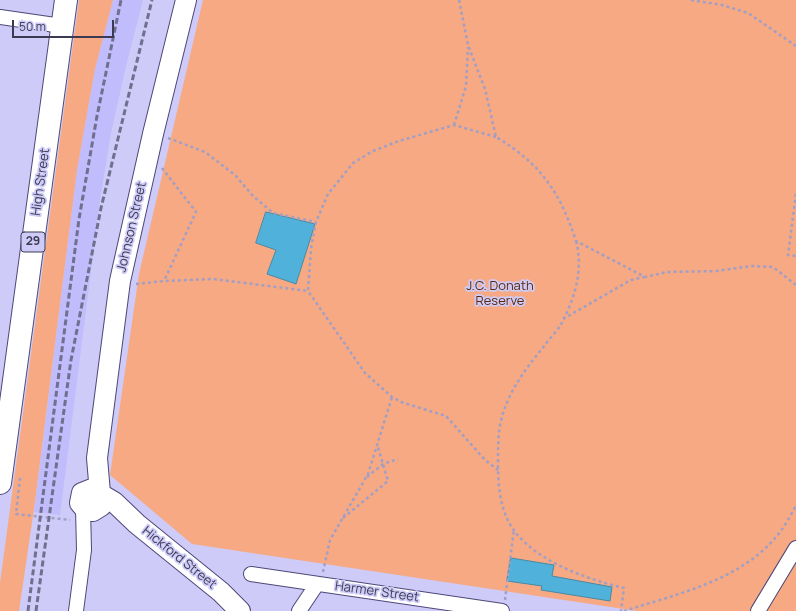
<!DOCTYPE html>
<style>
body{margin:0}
#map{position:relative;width:796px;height:611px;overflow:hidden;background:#cecbf9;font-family:Manrope,sans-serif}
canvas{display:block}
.scale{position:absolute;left:12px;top:20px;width:102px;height:18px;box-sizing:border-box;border:2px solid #3c3a50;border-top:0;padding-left:5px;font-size:12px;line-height:14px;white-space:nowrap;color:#3c3a50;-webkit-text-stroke:3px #cecbf9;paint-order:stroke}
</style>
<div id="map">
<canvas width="796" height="611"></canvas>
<div class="scale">50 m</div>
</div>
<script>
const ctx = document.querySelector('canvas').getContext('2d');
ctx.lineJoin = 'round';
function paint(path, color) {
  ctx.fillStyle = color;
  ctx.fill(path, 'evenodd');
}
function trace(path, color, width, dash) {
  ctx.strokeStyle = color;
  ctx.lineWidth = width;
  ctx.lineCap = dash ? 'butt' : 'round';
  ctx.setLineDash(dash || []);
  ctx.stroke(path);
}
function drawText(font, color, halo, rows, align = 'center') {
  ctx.font = font + ' Manrope,sans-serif';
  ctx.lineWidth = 3.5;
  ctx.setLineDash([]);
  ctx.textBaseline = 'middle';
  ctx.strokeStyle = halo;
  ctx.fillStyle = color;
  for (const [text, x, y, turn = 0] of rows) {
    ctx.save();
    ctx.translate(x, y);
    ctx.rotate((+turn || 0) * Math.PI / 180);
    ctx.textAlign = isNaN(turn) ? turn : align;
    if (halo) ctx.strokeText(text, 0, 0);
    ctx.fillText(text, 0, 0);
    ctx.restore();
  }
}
paint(new Path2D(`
 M113,0H143L126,66L111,133L100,200L60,515L34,512L77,170L95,69Z`), '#c1bcfb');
paint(new Path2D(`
 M79,0H113L95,69L77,170L35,502L19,611H0V583Z
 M203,0H796V611H637L192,544L110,475L139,274Z`), '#f6a982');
const building = new Path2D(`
 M266,212L315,224L296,284L267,274L276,250L256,243Z
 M511,558L554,565L552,576L612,587L610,601L541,590L542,586L507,581Z`);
paint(building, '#50b2db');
trace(building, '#4889a5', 1);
const street = new Path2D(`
 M0,17L62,26
 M251,574L502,611
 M76,611L84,550L83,508
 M299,611L317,584
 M758,611L796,548`);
const secondary = new Path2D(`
 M100,493L97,458L120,281L153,134L186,0
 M101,496V506L93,511L86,510L80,503L82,493L92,489L114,502L137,524L221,592L240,611`);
const primary = new Path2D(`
 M0,483L66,0`);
trace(street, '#4e4878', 16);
trace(secondary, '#4e4878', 22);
trace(primary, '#4e4878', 24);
trace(new Path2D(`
 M459,0L468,45L485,89L496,137C541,164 560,192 576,241L645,277L667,272L716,271L752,266L773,267L796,285
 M691,0L722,5L748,13L796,46
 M454,125L466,86L468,47
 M496,137L454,125L399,141L373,151L353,163L328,194L316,222L311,248L308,291L365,373L392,397L401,402L446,416L485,460L498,470
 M168,138L205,152L235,175L253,196L273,213L316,222
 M162,168L196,212L164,281
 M796,194L788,255L796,256
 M576,241C584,270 574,301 560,326C556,332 550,338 545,345C531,362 517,380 508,400C498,423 498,438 498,462C498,481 499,499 506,516C522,557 585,579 624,588L621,611
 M136,284L164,281L213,279L308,291
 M563,319L631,280L644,277
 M367,477L383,464L398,459
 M20,478L16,514L70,520
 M343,518L388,481L377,444
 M323,572L330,540L368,474L392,397
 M505,600L514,529
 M624,611C677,594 739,581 776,537C784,528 790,516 796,506`), '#a29fc6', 2.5, [3, 3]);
trace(street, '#fff', 14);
trace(secondary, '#fff', 20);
trace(primary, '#fff', 22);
trace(new Path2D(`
 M28,611L79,219L97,116L121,0
 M36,611L71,360L101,208L152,0`), '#716f8e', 3, [6, 3]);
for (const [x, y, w] of [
 [33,242,24]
]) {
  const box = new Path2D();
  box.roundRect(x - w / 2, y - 10, w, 20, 3);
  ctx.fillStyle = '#cecbf9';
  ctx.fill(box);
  trace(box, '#3c3a50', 1);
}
drawText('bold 12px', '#3c3a50', null, [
 ["29",33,242]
]);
drawText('13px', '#3c3a50', '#cecbf9', [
 ["High Street",41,182,-82],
 ["Johnson Street",132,227,-77],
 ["Hickford Street",179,558,39],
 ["Harmer Street",377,592,8]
]);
drawText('13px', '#5b2a0c', '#cecbf9', [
 ["J.C. Donath",500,286],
 ["Reserve",500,301]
]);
</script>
